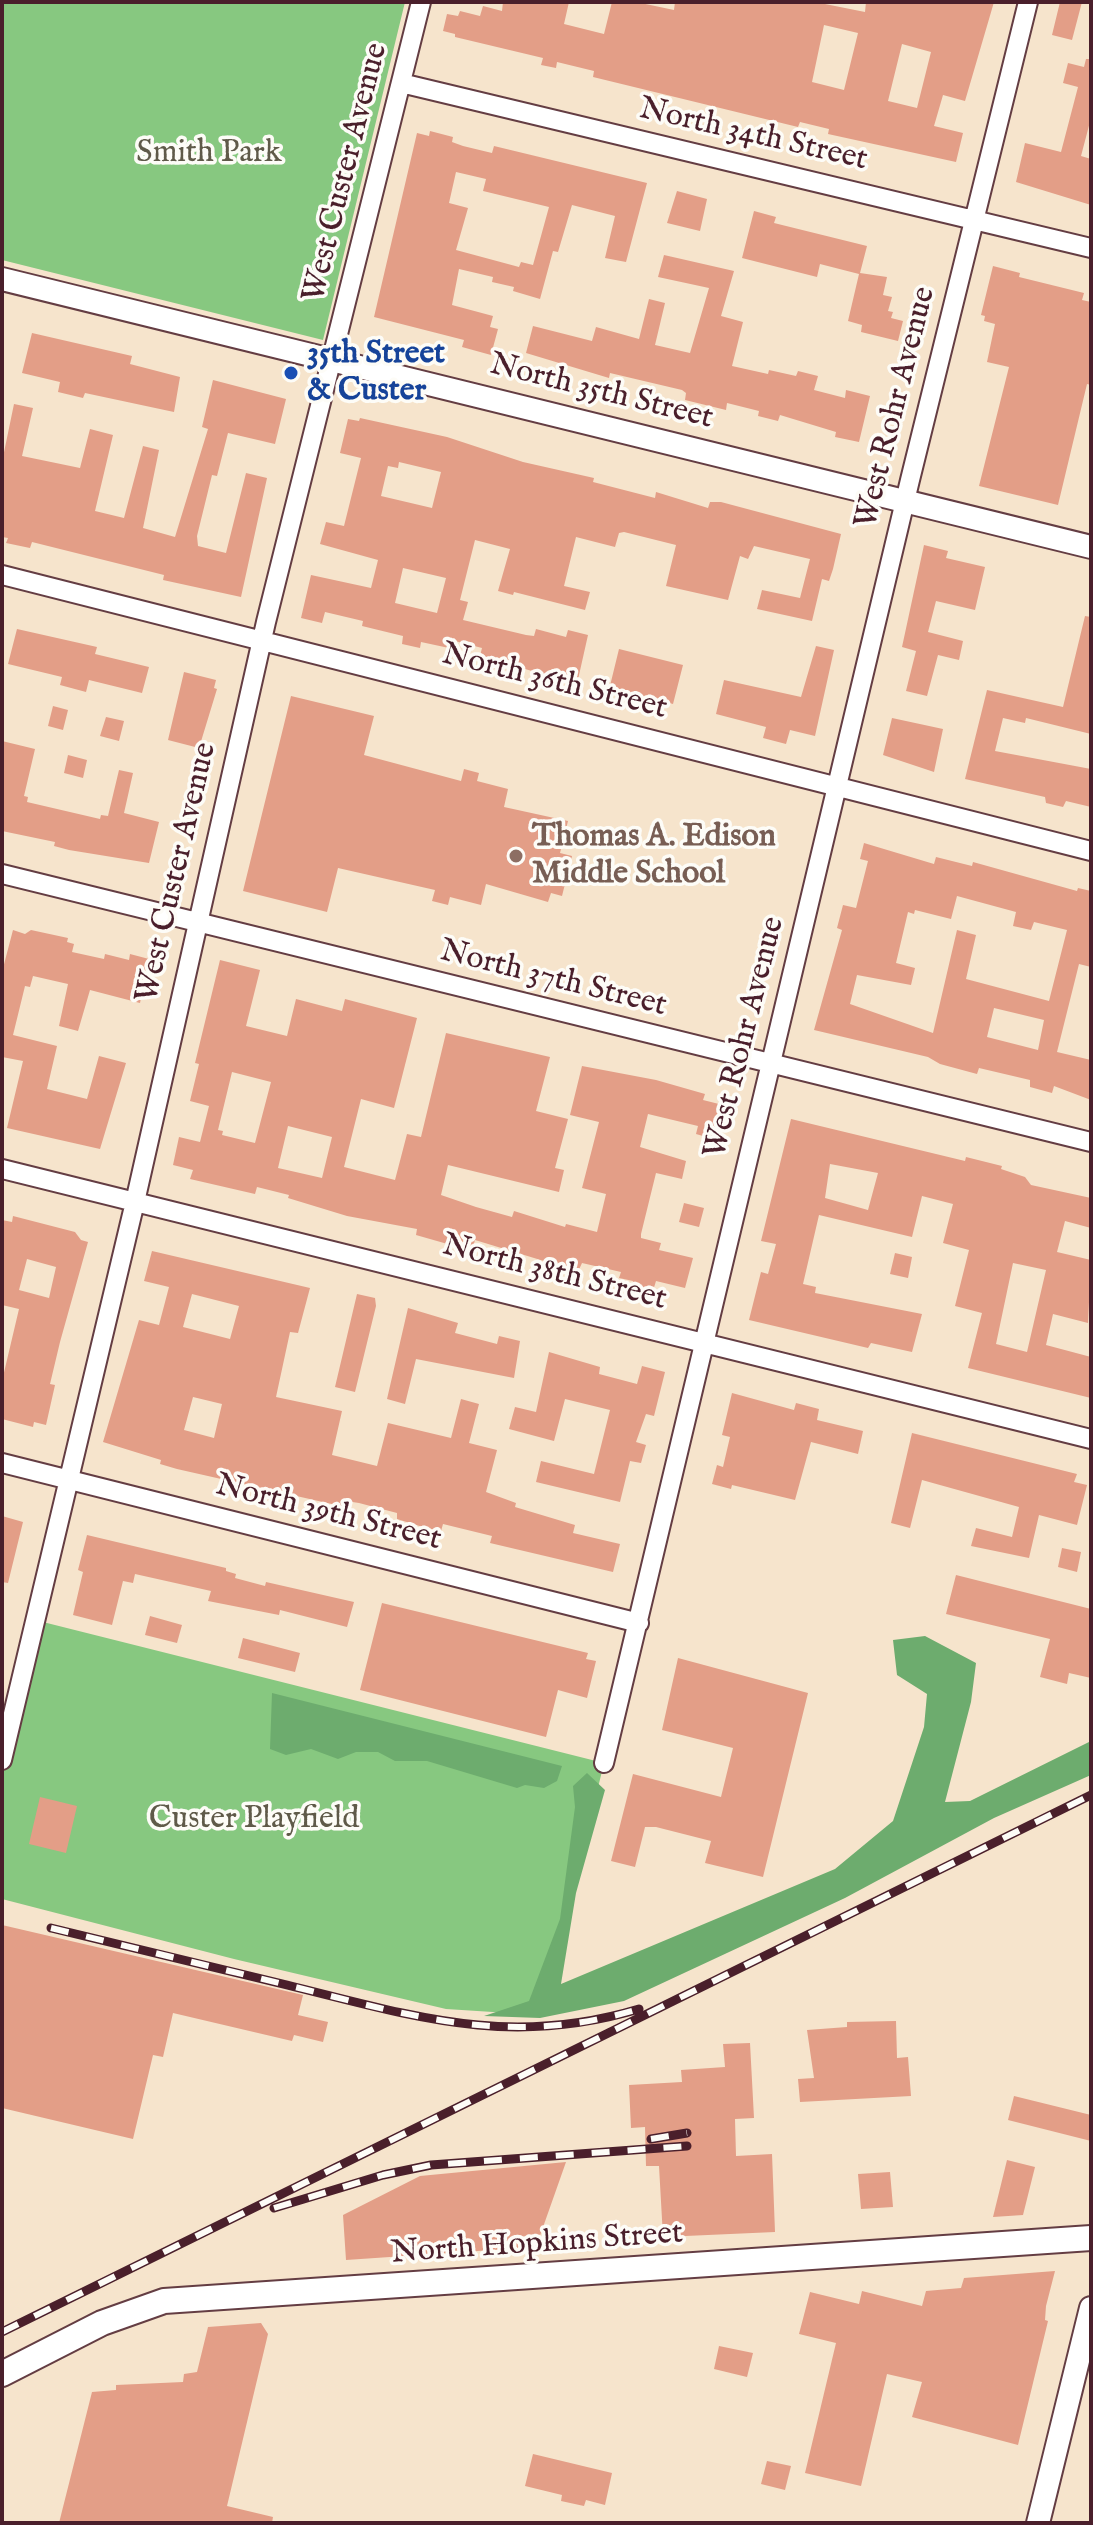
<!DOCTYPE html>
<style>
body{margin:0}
#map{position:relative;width:1093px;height:2525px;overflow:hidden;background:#f6e4cc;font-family:"IM FELL English",serif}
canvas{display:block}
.frame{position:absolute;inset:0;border:4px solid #4a1f2b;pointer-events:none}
</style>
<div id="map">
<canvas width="1093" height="2525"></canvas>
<div class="frame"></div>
</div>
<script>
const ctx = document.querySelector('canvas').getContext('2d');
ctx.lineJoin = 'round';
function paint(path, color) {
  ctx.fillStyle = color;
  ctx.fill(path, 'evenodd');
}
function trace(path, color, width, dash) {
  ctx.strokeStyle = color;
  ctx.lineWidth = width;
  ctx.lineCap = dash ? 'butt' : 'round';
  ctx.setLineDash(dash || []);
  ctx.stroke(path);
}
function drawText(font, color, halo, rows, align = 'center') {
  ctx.font = font + ' "IM FELL English",serif';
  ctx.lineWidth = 7;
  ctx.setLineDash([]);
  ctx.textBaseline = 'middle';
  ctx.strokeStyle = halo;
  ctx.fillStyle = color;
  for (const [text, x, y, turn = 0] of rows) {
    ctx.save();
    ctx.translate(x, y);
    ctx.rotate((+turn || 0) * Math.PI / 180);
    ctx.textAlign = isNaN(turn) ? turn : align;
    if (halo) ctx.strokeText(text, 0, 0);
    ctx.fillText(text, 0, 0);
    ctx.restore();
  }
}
paint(new Path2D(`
 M2,2H405L323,340L2,260Z
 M35,1620L604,1763L547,1996L524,2014L446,2009L234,1959L2,1899V1760Z`), '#87c880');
paint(new Path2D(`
 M925,1636L976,1663L971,1702L945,1802L970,1801L1091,1741V1775L994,1818L845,1898L624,2001L540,2018L484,2016L529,2001L560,1919L575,1807L573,1786L587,1773L605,1790L576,1893L561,1984L835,1869L893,1821L924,1727L927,1694L897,1675L893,1640Z
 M272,1693L562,1766L557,1781L544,1788L525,1785L517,1788L427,1761H395L378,1752H356L338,1759L311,1749L286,1755L270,1749Z`), '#6dac6e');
paint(new Path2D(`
 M503,2H569L564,24L604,34L612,2H636L674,10L675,2H815L865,12L866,2H994L965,101L943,95L934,126L963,133L956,162L828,134L829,129L800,122L798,127L593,77L594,71L557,62L556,68L541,65L543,58L455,37V34L443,31L447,14L458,16L460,11L480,16L483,6L502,11ZM824,25L858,33L844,90L812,82ZM902,44L931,52L917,108L888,101Z
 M1060,2H1082L1072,40L1052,35Z
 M1086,59H1091V118L1081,156L1091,159V205L1016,182L1025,143L1061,152L1078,87L1063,83L1068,63L1084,67Z
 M430,131L453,137L452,142L463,146L492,153L494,146L647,183L626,262L605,258L615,216L572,205L558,252L553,251L540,299L513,291L514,287L492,282L493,277L459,269L452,305L493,316L490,327L498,329L491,355L462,347L464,340L374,317L417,133L429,136ZM456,172L486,179L483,191L549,207L533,265L521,262L519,267L456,250L468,208L449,203Z
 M677,191L707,199L700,231L667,223Z
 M754,211L776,217L774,223L867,246L860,273L887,277L883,295L892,297L888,311L893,312L891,318L903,321L898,341L861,332L862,325L848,321L859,274L820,264L817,277L742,258Z
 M664,255L734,271L721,316L743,322L732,366L768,374L769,370L796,376L798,371L818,376L814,390L845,398L846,390L870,396L859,442L835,437L836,432L780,415L778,421L758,416L759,411L727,403L726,410L685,400L686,393L682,390L610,373L609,378L526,353L533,326L592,341L596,327L639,339L649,299L665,303L655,345L690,353L709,288L658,277Z
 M993,266L1020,273L1019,277L1084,293L1082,300L1091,302V385L1087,384L1058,505L979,486L1009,367L987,362L995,324L984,321L985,316L981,315Z
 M32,333L132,356L130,364L180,377L174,412L85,393L83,398L58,392L60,382L22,373Z
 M213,380L286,399L275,444L228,433L217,476L212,475L197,536L198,546L226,553L246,473L267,478L241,597L163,580L164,575L32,542L30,548L6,543L8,538L2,537V462L14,404L33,408L22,456L80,468L90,429L113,435L95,511L124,518L143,446L159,450L143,528L175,537L208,429L202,427Z
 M360,418L447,437L523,462L594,478L593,482L655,498L656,492L708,508L710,502H721L841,534L833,569L829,581L822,579L812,621L757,609L762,590L800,598L810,559L754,546L748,559L740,556L728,600L666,586L676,545L624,532L619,533L615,547L576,537L564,586L590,592L585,610L514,592L513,595L498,591L510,549L475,540L460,600L468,602L463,620L526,635L534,636L536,629L566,637L568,630L588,635L577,684L480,656L482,648L451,640L449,648L421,642L420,648L402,644L403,636L362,626L363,621L325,612L322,623L301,618L311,575L371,588L378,560L320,544L326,522L344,526L361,458L340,453L348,419L359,421ZM399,462L441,472L432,508L381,496L388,466L398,468ZM403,568L446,578L437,613L395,603Z
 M924,545L948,551L946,558L985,567L975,610L936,601L928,632L963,641L959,660L938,655L927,696L906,691L916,651L902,647Z
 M1085,616L1091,617V734L1026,718L1025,723L1003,718L995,751L1091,769V807L1066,801L1063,807L1046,803L1045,797L965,779L987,690L1063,707Z
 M17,629L97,647L95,654L149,667L142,693L89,680L86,692L60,685L62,677L8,664Z
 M816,646L834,650L815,736L790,730L786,744L763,738L766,727L716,714L724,680L801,697Z
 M619,649L683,665L673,704L659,700L658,706L608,694Z
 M184,672L216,680L214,688L217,689L199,748L168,740Z
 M291,696L374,716L364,755L461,781L464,769L479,773L477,781L508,789L504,807L568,821L560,853L572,856L562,896L551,893L548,902L486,884L481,905L450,897L448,905L432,901L435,890L338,868L327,912L243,891Z
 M53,706L68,710L63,730L48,726Z
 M106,717L124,721L119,741L100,736Z
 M892,718L943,729L934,772L883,755Z
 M2,741L35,749L24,796L28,797L27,802L100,819L101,815L108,816L119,770L133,773L124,813L159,822L149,863L69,850L54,846L55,842L2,831Z
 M68,755L87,760L83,778L64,773Z
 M864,843L934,864L936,857L972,866L973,862L1077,891L1078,888L1091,891V967L1079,964L1057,1052L1091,1060V1100L1054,1086L1052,1093L1030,1087V1080L979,1068L977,1074L940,1064L928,1057L814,1030L842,930L837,928L843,905L856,908L868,861L860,859ZM957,896L1016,912L1013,926L1031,930L1034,922L1067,930L1049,1001L966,979L976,935L957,930L933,1033L850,1004L857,975L911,985L915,968L896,963L908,912L914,914L915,910L951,919ZM994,1008L1044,1020L1038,1050L987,1037Z
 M13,930L25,934L31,930L68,938L67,942L74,944L72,952L104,959L105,954L129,960L130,954L149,959L140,1003L90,990L78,1031L59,1026L68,984L33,976L30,987L25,986L13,1035L57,1046L47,1089L87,1099L99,1056L126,1063L100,1149L7,1128L23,1061L2,1057V972Z
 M220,960L260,970L246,1026L287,1036L296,999L342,1011L345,999L417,1018L394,1108L361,1099L344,1167L395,1180L407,1134L421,1137L446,1033L550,1057L536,1111L568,1119L555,1168L564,1170L559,1192L448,1165L441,1195L476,1207L512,1217L514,1211L565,1227L566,1224L597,1232L606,1194L582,1188L599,1122L570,1115L582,1066L656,1080L705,1094L703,1100L723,1105L717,1140L696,1134L698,1126L648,1114L640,1147L686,1161L682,1179L656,1173L641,1234V1238L661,1243L659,1250L693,1258L685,1288L656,1281L652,1294L632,1290L633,1281L619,1278L621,1272L582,1263L577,1274L556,1269L557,1265L475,1240L472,1251L416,1235L417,1229L347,1216L288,1198L289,1195L257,1187L255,1194L190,1179L193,1170L173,1165L179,1137L200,1142L209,1106L190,1101L199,1064L195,1063ZM232,1072L271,1082L255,1143L222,1135L223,1131L218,1130ZM288,1126L332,1137L322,1178L278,1168Z
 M791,1119L965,1161L966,1157L1002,1166L1001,1169L1025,1177L1031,1185L1091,1198V1228L1065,1221L1057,1252L1091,1260L1088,1323L1053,1314L1046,1345L1091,1357V1398L968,1368L982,1313L955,1306L969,1250L943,1243L953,1204L922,1196L912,1237L819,1215L803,1284L816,1287L815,1293L922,1314L912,1352L871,1343L868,1348L749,1320L761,1272L768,1274L776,1244L761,1241ZM830,1164L878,1173L868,1210L825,1198ZM1013,1263L1046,1270L1027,1352L996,1344Z
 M684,1203L704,1208L699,1227L679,1222Z
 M13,1216L75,1232L81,1240L88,1242L60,1342L50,1384L55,1385L46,1425L34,1422L33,1427L2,1419V1381L19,1309L2,1305V1220L12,1222ZM27,1259L56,1267L49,1298L19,1290Z
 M152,1251L310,1288L298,1333L290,1332L276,1397L342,1411L332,1455L377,1466L388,1423L451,1438L461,1399L479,1404L469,1443L497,1450L486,1492L516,1503L515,1507L575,1525L573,1533L620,1544L613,1572L490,1543L492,1536L443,1524L441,1531L426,1528L397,1519V1513L359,1503L346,1501L345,1507L177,1469L160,1464L161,1460L103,1442L139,1320L159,1325L169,1287L144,1281ZM192,1294L239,1306L230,1339L183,1327ZM193,1397L222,1404L214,1438L184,1430Z
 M895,1253L912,1257L908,1278L890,1274Z
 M357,1294L375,1298L376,1306L355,1392L335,1387Z
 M408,1308L458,1323L455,1333L497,1344L499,1336L520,1341L514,1378L416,1359L405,1404L387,1399Z
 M549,1352L600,1367L599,1374L637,1384L642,1366L665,1372L654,1416L646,1414L636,1442L646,1445L641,1463L630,1461L620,1502L536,1482L541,1461L594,1474L610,1410L565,1399L554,1441L509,1429L515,1407L536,1412Z
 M732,1393L794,1410L796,1403L819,1409L817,1420L863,1431L858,1454L811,1442L795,1500L732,1485L731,1489L712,1484L717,1465L723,1467L730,1437L722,1435Z
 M912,1433L1077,1474L1074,1482L1087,1485L1077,1525L1039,1515L1029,1558L971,1546L976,1528L1012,1537L1019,1507L922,1480L910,1528L891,1523Z
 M2,1516L23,1522L8,1583L2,1582Z
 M87,1535L226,1568V1571L236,1574L235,1578L265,1586L266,1582L354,1602L347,1627L280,1610L279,1615L208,1601L211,1591L135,1574L133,1583L123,1581L112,1625L73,1615L83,1572L78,1570Z
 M1062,1548L1081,1552L1077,1572L1058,1567Z
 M956,1575L1091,1609V1678L1069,1673L1067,1684L1040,1677L1050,1639L946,1614Z
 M382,1603L588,1653L586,1659L596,1661L587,1698L558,1690L546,1737L360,1690Z
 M150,1616L182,1625L177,1643L145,1635Z
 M243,1638L300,1653L295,1672L238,1658Z
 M678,1658L808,1693L763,1877L705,1863L711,1841L656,1827H645L635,1867L611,1861L633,1774L721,1797L733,1748L662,1730Z
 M40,1797L77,1806L66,1853L29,1844Z
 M2,1925L303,1995L298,2015L328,2022L323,2042L294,2035L292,2041L173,2013L163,2057L153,2055L133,2139L2,2108Z
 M896,2021L897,2058L908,2057L911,2096L800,2102L798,2079L814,2078L807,2030L847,2027V2022Z
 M750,2043L754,2118L735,2119L736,2156L772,2154L775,2232L663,2237L659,2166H646L645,2127L631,2128L629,2085L682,2082L681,2070L725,2067L723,2044Z
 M1014,2096L1091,2115V2141L1008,2120Z
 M1007,2160L1035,2167L1023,2215L993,2217Z
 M566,2162L536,2247L346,2260L343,2215L420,2176Z
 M890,2172L893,2207L861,2209L858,2174Z
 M1055,2271L1046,2306L1045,2320L1048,2321L1018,2445L912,2417L922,2382L887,2374L861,2486L805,2473L836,2343L799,2334L810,2292L859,2304L862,2291L922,2306L926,2291L961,2288L964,2278Z
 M261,2323L268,2334L227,2506L273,2517L272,2523H59L92,2392L116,2390V2385L183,2382L184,2374L197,2372L208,2327Z
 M719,2346L753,2353L747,2377L714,2369Z
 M533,2454L612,2473L605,2505L586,2500L584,2506L561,2501L562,2495L525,2486Z
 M767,2461L791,2466L785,2490L761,2484Z`), '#e39e87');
const minor = new Path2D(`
 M401,83L1091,248
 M2,575L1091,851
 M2,874L1091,1142
 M2,1169L1091,1439
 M2,1463L639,1623
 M2,1760L135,1202L266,622L421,2
 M604,1763L910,480L1028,2`);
const tertiary = new Path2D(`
 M2,279L1091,547
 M1038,2523L1091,2308`);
const secondary = new Path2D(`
 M2,2374L102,2323L164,2301L1091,2238`);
trace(minor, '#643d43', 22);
trace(tertiary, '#643d43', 26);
trace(secondary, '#643d43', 28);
trace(minor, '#fff', 18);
trace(tertiary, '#fff', 22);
trace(secondary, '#fff', 24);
const rail = new Path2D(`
 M51,1928C130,1947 209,1966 287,1985C413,2016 509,2048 639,2009
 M651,2139L687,2133
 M274,2208L383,2175L431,2165L687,2146
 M2,2332L1091,1795`);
trace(rail, '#4a1f2b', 9);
trace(rail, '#fdfcf7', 6, [18]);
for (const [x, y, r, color] of [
 [291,373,8,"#1a4fb4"],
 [516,856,8,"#8d6e63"]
]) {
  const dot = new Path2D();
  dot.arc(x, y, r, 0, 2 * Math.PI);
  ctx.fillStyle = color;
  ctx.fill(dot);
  trace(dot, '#fdfcf7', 3);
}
drawText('32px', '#4a1f2b', '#fdfcf7', [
 ["North 34th Street",753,136,13],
 ["West Custer Avenue",347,173,-76],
 ["North 35th Street",601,393,14],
 ["West Rohr Avenue",897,408,-76],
 ["North 36th Street",554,683,14],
 ["West Custer Avenue",178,873,-77],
 ["North 37th Street",553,980,14],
 ["West Rohr Avenue",746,1038,-76],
 ["North 38th Street",554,1274,14],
 ["North 39th Street",328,1514,14],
 ["North Hopkins Street",537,2245,-4]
]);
drawText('32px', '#5f5a49', '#fdfcf7', [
 ["Smith Park",209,154],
 ["Custer Playfield",254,1820]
]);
drawText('bold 32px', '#164399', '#fdfcf7', [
 ["35th Street",307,355],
 ["& Custer",307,392]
], 'left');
drawText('bold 32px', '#785e54', '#fdfcf7', [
 ["Thomas A. Edison",532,838],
 ["Middle School",532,875]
], 'left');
</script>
